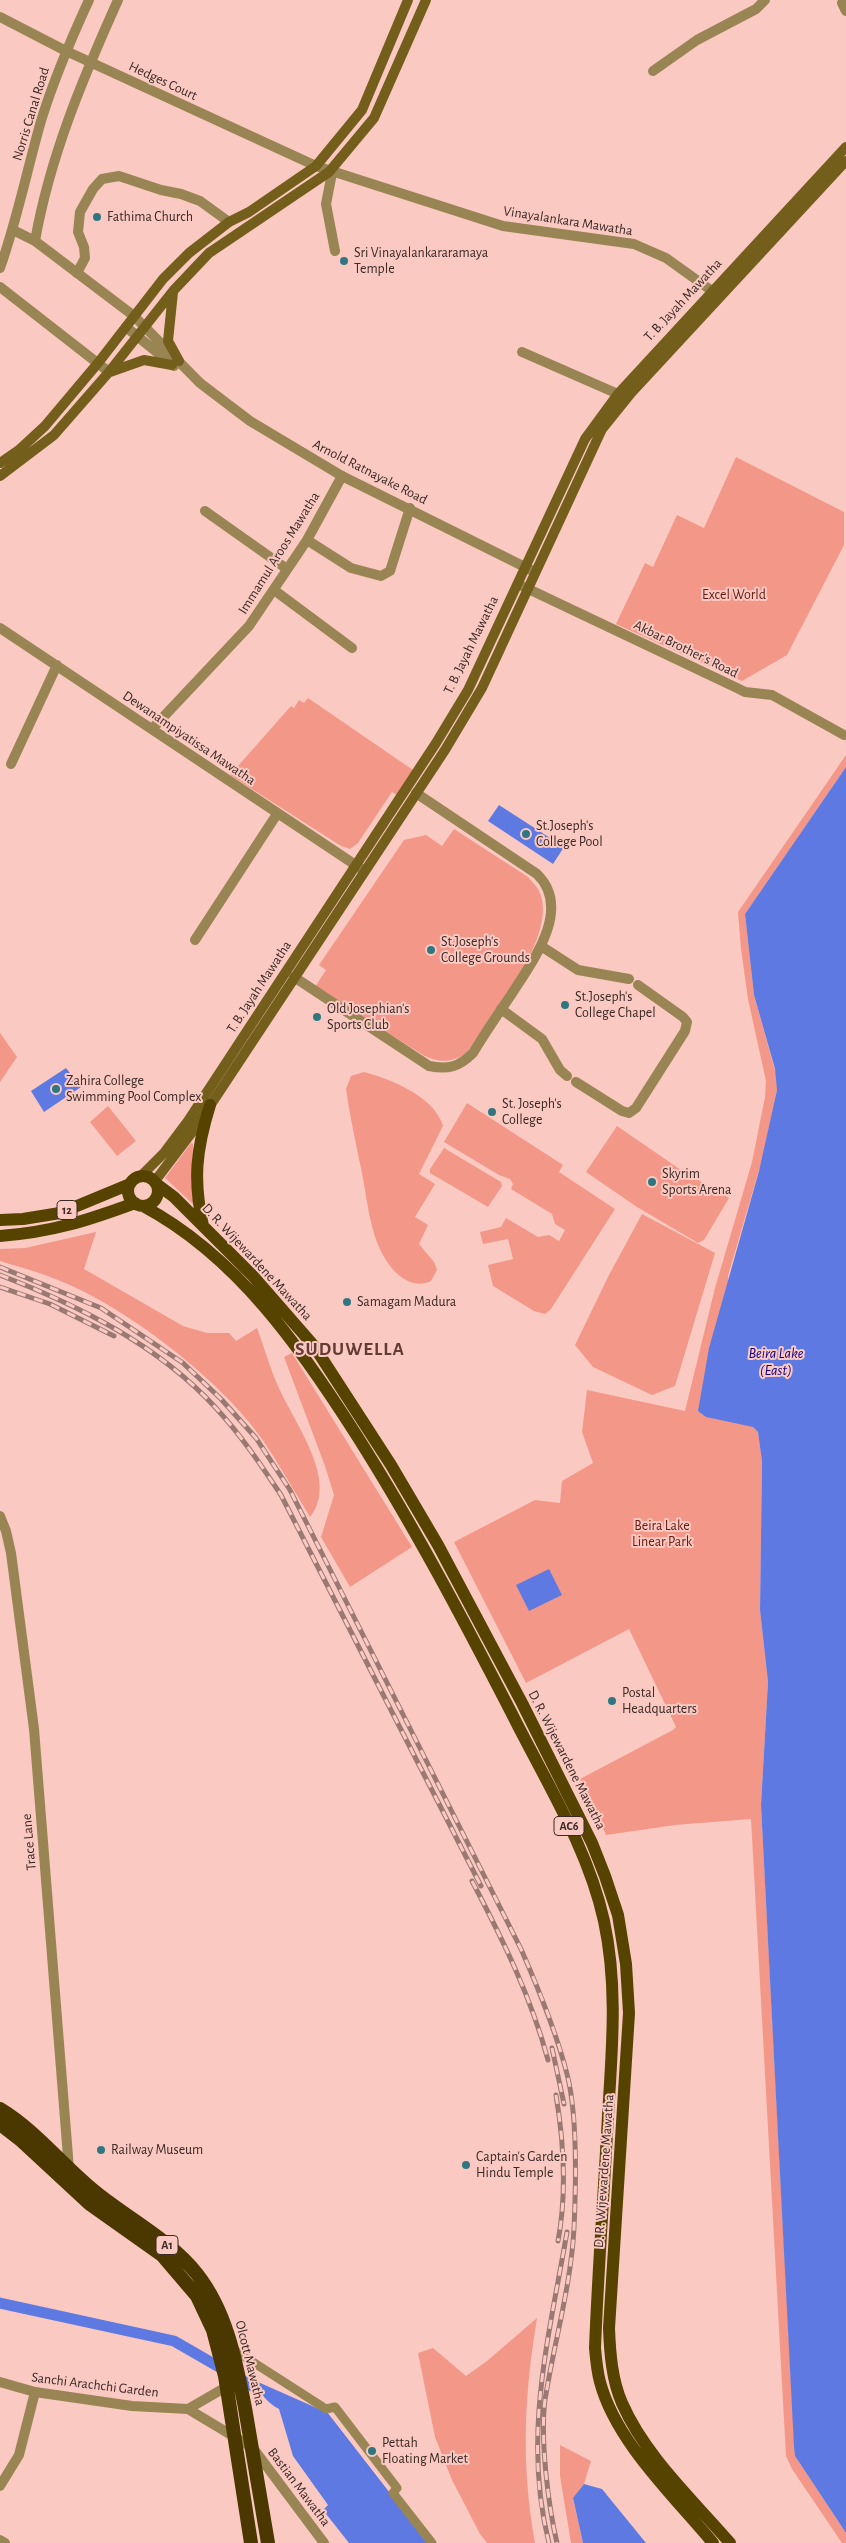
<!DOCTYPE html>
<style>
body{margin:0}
canvas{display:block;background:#fac9c1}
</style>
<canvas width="846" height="2543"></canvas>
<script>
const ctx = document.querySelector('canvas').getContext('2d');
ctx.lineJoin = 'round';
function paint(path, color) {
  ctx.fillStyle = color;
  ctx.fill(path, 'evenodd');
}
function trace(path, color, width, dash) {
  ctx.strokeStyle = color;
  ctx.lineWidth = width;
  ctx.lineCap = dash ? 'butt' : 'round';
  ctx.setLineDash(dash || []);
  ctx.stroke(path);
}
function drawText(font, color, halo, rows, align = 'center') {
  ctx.font = font + ' "Alegreya Sans",sans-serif';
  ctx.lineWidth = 4;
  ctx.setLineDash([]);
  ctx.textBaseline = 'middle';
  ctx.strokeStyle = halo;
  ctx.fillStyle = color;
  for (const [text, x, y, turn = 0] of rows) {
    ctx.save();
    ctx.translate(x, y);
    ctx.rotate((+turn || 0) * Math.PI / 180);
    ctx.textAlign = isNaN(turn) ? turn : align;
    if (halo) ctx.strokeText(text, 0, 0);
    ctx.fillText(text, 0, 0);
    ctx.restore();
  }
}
paint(new Path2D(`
 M736,457L844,512V545L787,655L742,681L616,624L645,563L653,567L677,515L704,528Z
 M308,698L413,770L397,795L392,792L358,843L350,849L341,846L230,775L291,706L294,708L299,700L304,703Z
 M846,755V767L745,914L754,995L777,1078V1090L762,1160L728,1276L753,1427L758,1432L762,1460L760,1610L768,1682L761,1805L795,2456L846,2533V2543H842L792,2469L786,2456L751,1819L675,1825L606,1835L580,1779L673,1730L676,1727L629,1629L526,1683L454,1542L535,1500L560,1503L562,1481L593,1463L582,1432L587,1390L685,1411L715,1288L752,1162L765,1097L766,1081L748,999L741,949L738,912Z
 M454,829L528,877C533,883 539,888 541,896C555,940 490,1017 467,1053C451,1063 439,1063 423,1055L315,987L326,970L319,965L404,840L426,835L442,846Z
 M0,1033L17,1057L0,1082Z
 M364,1072C391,1079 435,1097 443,1126L419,1174L435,1184L415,1217L428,1225L419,1244L434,1262L437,1270L431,1281C411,1291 392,1272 383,1255C370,1232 367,1199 362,1173C356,1145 350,1117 346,1089L351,1076Z
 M467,1103L563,1165L559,1172L615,1209L551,1309L545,1314L534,1311L493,1286L488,1265L513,1259L508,1239L483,1244L480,1232L501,1227L506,1218L538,1237L549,1235L559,1241L565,1230L555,1224L552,1214L511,1189L513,1184L510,1179L499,1175L444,1142Z
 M108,1106L136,1141L117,1156L90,1122Z
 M617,1126L681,1170L729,1198L704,1240L698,1243L637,1207L586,1172Z
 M191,1143L193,1144L192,1173L195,1206L165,1178Z
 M444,1148L501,1182L502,1186L488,1207L430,1173V1169Z
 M642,1214L715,1253L675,1386L652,1395L593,1367L575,1345L609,1275Z
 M96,1232L84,1269L183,1326L207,1333H229L236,1341L257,1328C264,1347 270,1368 278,1386C293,1421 340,1481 310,1517C294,1491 279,1464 262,1439C220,1379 126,1307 58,1280C39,1272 19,1267 0,1261V1249L25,1248Z
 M292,1353L412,1547L350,1587L321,1537L334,1495L325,1466L284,1357Z
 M537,2318C524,2397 521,2464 535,2543H487L480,2534L452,2480L435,2437L418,2353L433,2348L466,2376L487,2361Z
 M560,2445L591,2461L584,2484L573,2499L583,2543H571L560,2476Z`), '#f39889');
paint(new Path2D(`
 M846,767V2533L795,2456L794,2447L761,1805L768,1682L760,1610L762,1461L758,1432L753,1427L706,1417L698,1411L709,1348L759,1171L777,1090L775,1069L754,995L745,914Z
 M499,805L564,847L553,864L488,821Z
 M66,1068L81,1087L44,1112L31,1091Z
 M549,1569L562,1595L529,1611L516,1585Z
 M258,2382L328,2413L429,2543H349L323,2510L328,2505L293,2456L279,2409C268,2403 260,2395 258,2382Z
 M584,2484L602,2489L646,2543H583L573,2498Z`), '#5e7ae2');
paint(new Path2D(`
 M330,2412L430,2541L429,2543L328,2413Z`), '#fac9c1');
trace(new Path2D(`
 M0,2303L174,2341L259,2390`), '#5e7ae2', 11);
trace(new Path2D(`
 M231,2348L326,2409L335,2407L397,2488L393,2493L432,2543`), '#988553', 9);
trace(new Path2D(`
 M842,3L846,11
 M0,17L66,51L316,166
 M653,71L697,40L756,9L765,0
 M332,173L326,204L335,251
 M77,273L85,258L84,247L78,232L80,212L93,189L102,179L119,176L161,190L181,194L200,201L229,222
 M522,352L618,394
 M205,511L287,569
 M307,540L351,568L381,576L390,571L410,508
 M520,585L737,688L745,692L772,695L844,735
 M274,590L352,648
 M0,628L363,870
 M152,729L249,626L307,540L342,476
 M11,764L57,665
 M195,940L277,814
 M541,946L578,970L629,979
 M294,977L429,1066C448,1070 459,1067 473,1053C485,1033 498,1014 511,995C532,962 573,909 537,874L416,793
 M501,1009L542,1039L560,1070L567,1076
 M576,1082L622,1111L629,1113L636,1108L685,1031L687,1022L683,1017L638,985
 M0,1516L6,1531L11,1553L34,1729L69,2169
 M0,2486L19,2455L35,2392
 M0,2540L5,2543`), '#988553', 10);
trace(new Path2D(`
 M316,166L503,226L634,244L666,258L719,296
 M13,230L35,241L134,316L200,383L250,421L342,476L535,572
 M35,241C50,156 83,78 118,0
 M0,268C17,220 27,170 41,121C54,79 71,39 89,0
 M0,287L109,372
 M126,327L174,366
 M0,2382L35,2392L132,2406L188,2409L253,2448L324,2543
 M188,2409L226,2387`), '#988553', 10);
trace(new Path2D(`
 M173,292L168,341L179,361
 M110,372L144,360L172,365
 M0,463L19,450L45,426L98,363L163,279L189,253L229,222L249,212L316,166L362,110L408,0
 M0,476L54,435L109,372L173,291L209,253L329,172L374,118L426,0
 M142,1175L164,1153L188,1121L436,743L468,690L585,439L618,394L846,147
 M155,1181L196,1127L445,750L482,688L602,429L631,393L846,161`), '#745e1c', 10);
trace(new Path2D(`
 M128 1191a15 15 0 1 1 30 0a15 15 0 1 1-30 0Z
 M158,1185L174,1197L253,1276L314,1346L391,1465L438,1545L522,1703L592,1843L605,1876L618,1915L626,1964L629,2013L609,2328C610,2354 612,2380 622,2403C645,2456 693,2500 730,2543
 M143,1206C237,1256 301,1348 357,1436C414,1526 463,1619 512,1714C545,1780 588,1848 604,1921C618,1986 612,2049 608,2115C604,2193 598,2270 595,2348C596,2359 597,2371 600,2382C616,2442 674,2496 713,2543
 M0,1220L23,1219L60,1213L130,1184
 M203,1226C193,1180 196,1150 210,1105
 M0,1236C52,1232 86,1221 135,1203`), '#574300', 12);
trace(new Path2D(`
 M0,2109C36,2131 61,2164 94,2191C128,2219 169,2239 197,2274C227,2312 236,2362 245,2408C253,2453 260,2498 268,2543
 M0,2124L22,2141L90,2204L162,2255L197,2296L213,2330L225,2376L251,2543`), '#4a3800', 14);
const rail = new Path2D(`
 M0,1267L101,1308L183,1363L221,1399L256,1438L290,1490L521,1949C539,1990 556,2031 567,2074C578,2116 576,2184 574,2228C571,2286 554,2343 545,2400C540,2438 548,2505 557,2543
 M0,1275C78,1305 158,1345 215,1407C241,1435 261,1465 281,1495L481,1886
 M0,1287L50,1304L114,1336
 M472,1881C503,1940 531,1997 548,2060
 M552,2048L564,2104
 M556,2095C564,2143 567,2193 558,2241
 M549,2543C522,2436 549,2337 567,2232`);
trace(rail, '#9a7973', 5);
trace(rail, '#fac9c1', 3, [9]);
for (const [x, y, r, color] of [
 [97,217,5,"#2f7681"],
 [344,261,5,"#2f7681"],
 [526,834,5,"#2f7681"],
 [431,950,5,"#2f7681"],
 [565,1005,5,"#2f7681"],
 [317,1017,5,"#2f7681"],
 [56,1089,5,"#2f7681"],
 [492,1112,5,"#2f7681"],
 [652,1182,5,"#2f7681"],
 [347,1302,5,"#2f7681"],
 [612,1701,5,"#2f7681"],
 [101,2150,5,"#2f7681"],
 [466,2165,5,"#2f7681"],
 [372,2451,5,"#2f7681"]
]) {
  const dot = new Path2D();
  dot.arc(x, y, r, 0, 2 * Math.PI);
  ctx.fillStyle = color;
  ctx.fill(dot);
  trace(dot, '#fac9c1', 2);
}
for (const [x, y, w] of [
 [67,1210,20],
 [569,1826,30],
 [167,2245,22]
]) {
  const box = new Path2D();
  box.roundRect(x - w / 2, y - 9.5, w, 19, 4);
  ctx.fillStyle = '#fac9c1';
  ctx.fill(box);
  trace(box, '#3b2925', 1);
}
drawText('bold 12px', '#3b2925', null, [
 ["12",67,1210],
 ["AC6",569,1826],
 ["A1",167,2245]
]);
drawText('14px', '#3b2925', '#fac9c1', [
 ["Hedges Court",163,81,25],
 ["Norris Canal Road",31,114,-73],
 ["Vinayalankara Mawatha",568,221,9],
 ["T. B. Jayah Mawatha",683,300,-47],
 ["Arnold Ratnayake Road",370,472,27],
 ["Immamul Aroos Mawatha",279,553,-58],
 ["T. B. Jayah Mawatha",471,645,-64],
 ["Akbar Brother's Road",686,649,26],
 ["Dewanampiyatissa Mawatha",189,738,34],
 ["T. B. Jayah Mawatha",259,987,-57],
 ["D. R. Wijewardene Mawatha",257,1262,47],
 ["D. R. Wijewardene Mawatha",567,1760,63],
 ["Trace Lane",29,1842,-95],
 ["D. R. Wijewardene Mawatha",604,2171,-86],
 ["Olcott Mawatha",250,2363,76],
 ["Sanchi Arachchi Garden",95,2385,7],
 ["Bastian Mawatha",299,2487,53]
]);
drawText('14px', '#3b2925', '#fac9c1', [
 ["Fathima Church",107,217],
 ["Sri Vinayalankararamaya",354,253],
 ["Temple",354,269],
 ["St.Joseph's",536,826],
 ["College Pool",536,842],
 ["St.Joseph's",441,942],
 ["College Grounds",441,958],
 ["St.Joseph's",575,997],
 ["College Chapel",575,1013],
 ["Old Josephian's",327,1009],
 ["Sports Club",327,1025],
 ["Zahira College",66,1081],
 ["Swimming Pool Complex",66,1097],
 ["St. Joseph's",502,1104],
 ["College",502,1120],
 ["Skyrim",662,1174],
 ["Sports Arena",662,1190],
 ["Samagam Madura",357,1302],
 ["Postal",622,1693],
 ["Headquarters",622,1709],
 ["Railway Museum",111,2150],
 ["Captain's Garden",476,2157],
 ["Hindu Temple",476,2173],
 ["Pettah",382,2443],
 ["Floating Market",382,2459]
], 'left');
drawText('14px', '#671810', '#fac9c1', [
 ["Excel World",734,595],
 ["Beira Lake",662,1526],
 ["Linear Park",662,1542]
]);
drawText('italic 15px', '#130086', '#fac9c1', [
 ["Beira Lake",776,1353],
 ["(East)",776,1370]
]);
ctx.letterSpacing = '1px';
drawText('bold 19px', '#633c35', '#fac9c1', [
 ["SUDUWELLA",350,1349]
]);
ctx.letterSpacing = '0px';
</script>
